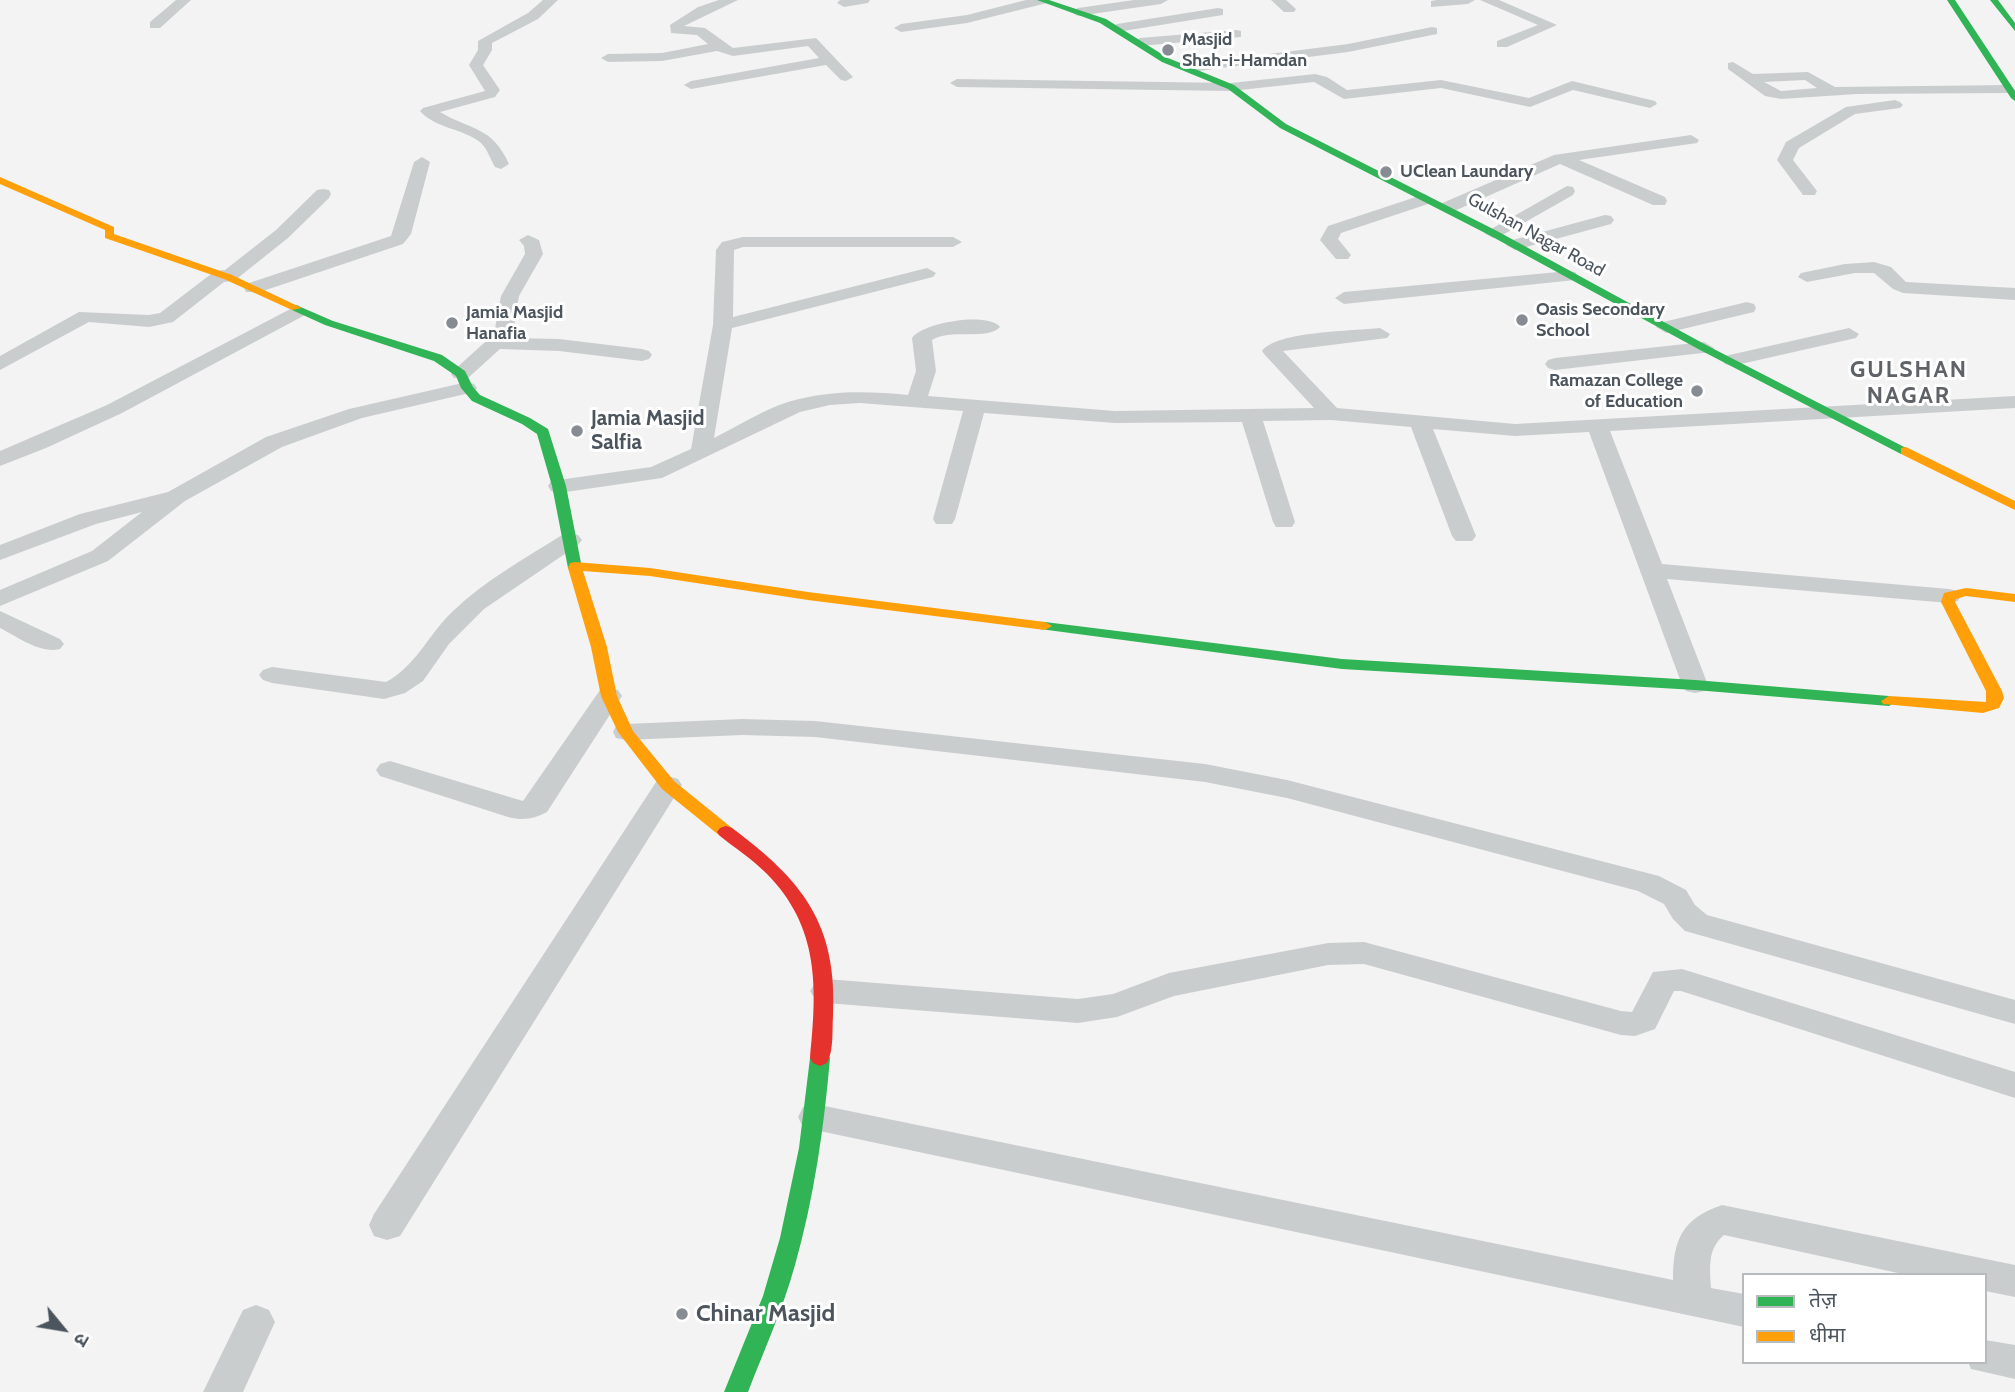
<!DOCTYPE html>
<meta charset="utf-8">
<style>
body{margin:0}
#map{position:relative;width:2015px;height:1392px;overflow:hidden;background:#f3f3f3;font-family:Cabin,"Noto Sans Devanagari",sans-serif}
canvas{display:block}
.legend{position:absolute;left:1742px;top:1273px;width:245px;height:91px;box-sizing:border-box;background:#fff;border:2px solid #b7bbbe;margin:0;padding:9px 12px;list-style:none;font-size:21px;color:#4c555d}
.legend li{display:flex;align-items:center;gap:14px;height:35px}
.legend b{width:35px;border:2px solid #b7bbbe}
.north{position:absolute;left:28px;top:1294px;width:70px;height:70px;-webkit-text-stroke:5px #fff;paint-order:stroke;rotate:120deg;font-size:19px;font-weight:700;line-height:28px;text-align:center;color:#4c555d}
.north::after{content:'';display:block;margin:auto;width:24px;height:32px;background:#4c555d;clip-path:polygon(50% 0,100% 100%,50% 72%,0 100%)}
</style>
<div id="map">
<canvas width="2015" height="1392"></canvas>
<ul class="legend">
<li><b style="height:9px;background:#30b455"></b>तेज़</li>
<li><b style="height:9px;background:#ff9f0a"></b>धीमा</li>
</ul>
<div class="north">उ</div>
</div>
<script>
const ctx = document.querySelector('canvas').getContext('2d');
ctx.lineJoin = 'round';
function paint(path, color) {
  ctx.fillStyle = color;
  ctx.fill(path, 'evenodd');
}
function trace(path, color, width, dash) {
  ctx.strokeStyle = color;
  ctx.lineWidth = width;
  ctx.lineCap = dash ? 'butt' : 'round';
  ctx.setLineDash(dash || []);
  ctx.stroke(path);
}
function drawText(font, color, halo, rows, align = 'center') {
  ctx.font = font + ' Cabin,sans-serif';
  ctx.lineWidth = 6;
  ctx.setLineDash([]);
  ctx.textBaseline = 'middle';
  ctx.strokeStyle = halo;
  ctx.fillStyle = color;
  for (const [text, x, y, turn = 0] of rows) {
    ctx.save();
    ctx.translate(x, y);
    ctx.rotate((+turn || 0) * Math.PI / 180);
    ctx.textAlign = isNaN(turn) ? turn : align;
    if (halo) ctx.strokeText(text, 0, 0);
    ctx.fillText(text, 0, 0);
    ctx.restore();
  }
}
paint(new Path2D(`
 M176,0H191L160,28H150V22Z
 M543,0H558L538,19L492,43V50L483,65L500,90L495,97L440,112C472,131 492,126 509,164L501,169L495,167C490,159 488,150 481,143C463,128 436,129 420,111L423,108L485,91L469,65L478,50V41L528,13Z
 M719,0H738L684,26L705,28L733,48L816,38L853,77L846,81L841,80L826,65L691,89L684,85L691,81L819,58L808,46L733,56L717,51L662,61L608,62L601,58L608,54L662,53L708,44L697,35L671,33L670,25L698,7Z
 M840,0H870L868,3L844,7L837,3Z
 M1026,0H1049L1047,3L967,23L901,32L894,28L901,24L967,15Z
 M1134,0H1168L1161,4L1078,16L1071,12L1078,8Z
 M1271,0H1286L1296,9L1294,12H1284Z
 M1437,0H1475L1468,4L1431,7V1Z
 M1480,0H1499L1557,25L1507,47H1497V41L1538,25Z
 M1218,8L1223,9V15L1117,32L1110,28L1117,24Z
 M1432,27L1437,28V34L1348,52L1190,72L1183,68L1190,64L1348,44Z
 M1236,30L1241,31V37L1140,46L1133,42L1140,38Z
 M1733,62L1753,74L1808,72L1835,87L2008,85L2015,90L2008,93L1857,94L1781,99L1765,96L1728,69V63ZM1805,80L1817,88L1781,91L1764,82Z
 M1315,74L1327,77L1347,90L1441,80L1529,98L1572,81L1655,101L1657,104L1650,108L1573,90L1530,107L1441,88L1344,99L1314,82L1231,91L957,87L950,83L957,79L1231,83Z
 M1895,100L1900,102L1903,105L1900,108L1855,114L1799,148L1793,160L1817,191L1815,195H1803L1777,160L1786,142L1846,107Z
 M1691,135L1699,140L1697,143L1579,160L1665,197L1667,201L1665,205H1653L1560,164L1452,212L1446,213L1438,208L1440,204L1554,155Z
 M422,157L430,162L411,234L403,244L260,292H246L244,288L246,284L391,236L414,162Z
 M1567,186L1573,187L1575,191L1573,195L1499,237L1493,238L1484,233Z
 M323,189L329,190L331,194L329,198L288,238L234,281L224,282L173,322L149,327L89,322L0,370V356L79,312L149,315L160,313L215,271L225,270L276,230L317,190Z
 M1425,194L1433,199L1431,203L1341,233L1338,239L1351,255L1348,259H1336L1320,240L1328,226Z
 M1605,215L1611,216L1614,220L1611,224L1515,250L1506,245L1509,241Z
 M528,235L539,240L543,254L519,296L512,338L559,339L642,349L649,351L652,355L649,359L642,361L559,351L500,349L468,378H454L451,374L454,370L494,334L501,296L525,254L524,246L519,240Z
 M743,237H953L962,242L953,247H743L734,250L733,317L927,268L936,273L933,277L732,328L714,438C738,426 763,410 788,402C828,390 867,391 908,395L916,371L912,338C924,322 988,312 1000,327C988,341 951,328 932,340L936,371L928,396L1115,411L1314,408L1265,355L1262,351C1276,331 1354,331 1380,328L1390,334L1387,338L1283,351L1337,408L1515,424L2015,396V408L1610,431L1662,564L1949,589L1958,591L1961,596L1958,601L1949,603L1667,579L1708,685L1704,691L1695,693L1686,691L1682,685L1589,432L1515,436L1433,429L1476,536L1472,541H1456L1452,536L1411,427L1331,420L1263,421L1295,522L1292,527H1276L1273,522L1242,422L1115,423L984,413L955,519L952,524H936L933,519L963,411L860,403L830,405L800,412L662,478L559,493L551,491L548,486L551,481L651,467L691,449L713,325L716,250L722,242Z
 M1874,262L1891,267L1906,282L2015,288V300L1903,293L1893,289L1874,273H1855L1807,282L1798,277L1801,273L1845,264Z
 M1569,271L1575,272L1578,276L1575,280L1344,304L1335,298L1344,292Z
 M1747,302L1754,304L1756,308L1754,312L1666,333L1656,327L1659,323Z
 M298,305L307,311L305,315L122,413L46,448L0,466V451L107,405Z
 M1849,328L1859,334L1856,338L1732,366L1725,364L1722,360L1725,356Z
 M1704,342L1714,348L1711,352L1555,370L1548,368L1545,364L1548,360L1555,358Z
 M467,382L474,384L477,388L474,392L362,418L282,447L185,501L108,561L0,606V590L92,551L142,512L96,524L0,560V545L80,514L168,492L266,437L349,409Z
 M570,533L578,535L582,540L578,545L484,609L449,644L423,681L405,693L384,699L272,683L263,680L259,675L263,670L272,667L386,682C415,667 429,634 452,612C484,581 524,559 562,535Z
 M0,611L60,639L64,644L60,649C40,654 18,637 0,628Z
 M609,688L618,690L622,696L547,812C534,819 523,821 508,817L380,776L376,770L380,764L390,761L523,801L600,690Z
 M742,719L815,721L1205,764L1287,780L1659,876L1686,890L1695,905L1707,915L2015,1000V1024L1685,931L1673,919L1664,904L1638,891L1287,798L1205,782L815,737L742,735L626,740L616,738L613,732L616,726L626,724Z
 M668,776L678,779L682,785L400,1236L387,1240L374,1236L369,1225L374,1214L658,779Z
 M1364,942L1621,1011L1632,1012L1653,972L1682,969L2015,1072V1098L1681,991H1674L1655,1029L1635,1036L1621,1035L1364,964L1328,965L1174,996L1117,1017L1078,1023L826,1003L815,999L810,991L815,983L826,979L1078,999L1113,994L1169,973L1328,943Z
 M815,1104L1673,1280C1673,1239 1682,1219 1722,1205L2015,1265V1297L1985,1291V1275H1907L1724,1235C1707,1249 1710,1268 1711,1288L1744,1294V1327L815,1130L803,1127L798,1117L803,1107Z
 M256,1305L269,1310L275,1322L243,1392H203L243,1310Z
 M1985,1340L2015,1345V1379L1971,1369L1968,1362H1985Z`), '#cacdce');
paint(new Path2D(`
 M1037,0H1049L1106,19L1168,58L1234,85L1286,124L1497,231L1708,346L1912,451L1911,454H1901L1700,350L1489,235L1280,128L1228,89L1162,62L1100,23Z
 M1947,0H1955L2015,91V101L2011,98Z
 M1990,0H1998L2015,23V31Z
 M296,305L333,321L442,355L465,371L473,387L480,395L530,418L548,429L566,486L582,568L580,571H570L568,568L552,486L537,434L522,424L472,401L461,388L456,376L434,361L325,325L292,310V306Z
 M1045,622L1342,659L1695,680L1889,696L1897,701L1889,706L1695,690L1342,669L1040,629L1038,626L1040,623Z
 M820,1050L827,1053L830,1058C824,1128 814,1198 795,1265C783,1309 764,1350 748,1392H724L763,1296L780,1238L799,1148L810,1058L813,1053Z`), '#30b455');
paint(new Path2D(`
 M0,177L114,227V234L232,275L302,308L292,310L224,279L105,238V230L0,184Z
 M1906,447L2015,501V510L1901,454V448Z
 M575,562L650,568L808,592L1045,622L1052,626L1045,630L808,600L650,576L583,571L607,647L617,696L633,731L674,781L732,828L735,832L732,836H720L662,789L618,732L601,696L591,647L568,568L570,563Z
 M1966,588L2015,594V602L1966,596L1956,599L1955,602L2002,691L2004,698L1999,708L1983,713L1883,704L1881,701L1889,696L1986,702V691L1941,602L1944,593Z`), '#ff9f0a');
paint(new Path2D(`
 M726,826L732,828C802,880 838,924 833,1016C832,1030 834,1050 827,1063L820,1066L813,1063L810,1058C817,988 820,927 766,873C752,859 735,848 720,836L717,832L720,828Z`), '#e5322d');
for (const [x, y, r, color] of [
 [1168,50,7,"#868c92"],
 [1386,172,7,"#868c92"],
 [1522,320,7,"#868c92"],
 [452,323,7,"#868c92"],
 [1697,391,7,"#868c92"],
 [577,431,7,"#868c92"],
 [682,1314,7,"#868c92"]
]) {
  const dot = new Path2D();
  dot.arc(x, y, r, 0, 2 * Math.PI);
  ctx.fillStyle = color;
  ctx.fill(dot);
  trace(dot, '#fff', 2.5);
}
drawText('bold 18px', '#4c555d', '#fff', [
 ["Masjid",1182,40],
 ["Shah-i-Hamdan",1182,61],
 ["UClean Laundary",1400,172],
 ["Oasis Secondary",1536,310],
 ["School",1536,331],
 ["Jamia Masjid",466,313],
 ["Hanafia",466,334],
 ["Ramazan College",1683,381,"right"],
 ["of Education",1683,402,"right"]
], 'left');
drawText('18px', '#4c555d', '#fff', [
 ["Gulshan Nagar Road",1536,235,29]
]);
drawText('bold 21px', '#4c555d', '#fff', [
 ["Jamia Masjid",591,419],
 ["Salfia",591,443]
], 'left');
ctx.letterSpacing = '2px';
drawText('bold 23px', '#5f6266', '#fff', [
 ["GULSHAN",1909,370],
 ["NAGAR",1909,396]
]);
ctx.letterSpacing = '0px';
drawText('bold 24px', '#4c555d', '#fff', [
 ["Chinar Masjid",696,1314]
], 'left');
</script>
